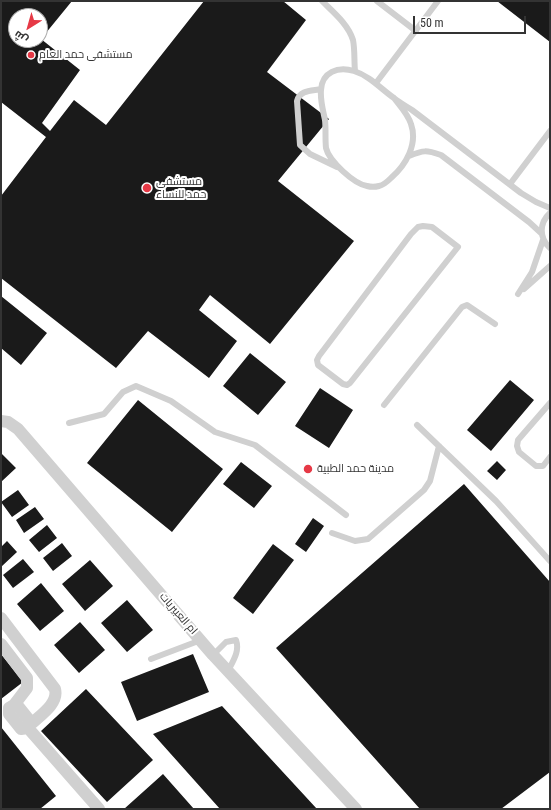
<!DOCTYPE html>
<meta charset="utf-8">
<style>
body{margin:0}
#map{position:relative;width:551px;height:810px;overflow:hidden;background:#fff;font-family:"Roboto Condensed",Cairo,sans-serif}
canvas{display:block}
.frame{position:absolute;inset:0;border:2px solid #333;pointer-events:none}
.north{position:absolute;left:8px;top:8px;width:40px;height:40px;box-sizing:border-box;background:#fff;border:1px solid #adadad;border-radius:50%;rotate:217deg;font-size:11px;font-weight:700;line-height:16px;text-align:center;color:#333}
.north::after{content:'';display:block;margin:auto;width:14px;height:18px;background:#e63946;clip-path:polygon(50% 0,100% 100%,50% 72%,0 100%)}
.scale{position:absolute;left:413px;top:16px;width:113px;height:18px;box-sizing:border-box;border:2px solid #333;border-top:0;padding-left:5px;font-size:12px;line-height:14px;white-space:nowrap;color:#333;-webkit-text-stroke:3px #fff;paint-order:stroke}
</style>
<div id="map">
<canvas width="551" height="810"></canvas>
<div class="frame"></div>
<div class="north">ش</div>
<div class="scale">50 m</div>
</div>
<script>
const ctx = document.querySelector('canvas').getContext('2d');
ctx.lineJoin = 'round';
function paint(path, color) {
  ctx.fillStyle = color;
  ctx.fill(path, 'evenodd');
}
function trace(path, color, width, dash) {
  ctx.strokeStyle = color;
  ctx.lineWidth = width;
  ctx.lineCap = dash ? 'butt' : 'round';
  ctx.setLineDash(dash || []);
  ctx.stroke(path);
}
function drawText(font, color, halo, rows, align = 'center') {
  ctx.font = font + ' "Roboto Condensed",Cairo,sans-serif';
  ctx.lineWidth = 4;
  ctx.setLineDash([]);
  ctx.textBaseline = 'middle';
  ctx.strokeStyle = halo;
  ctx.fillStyle = color;
  for (const [text, x, y, turn = 0] of rows) {
    ctx.save();
    ctx.translate(x, y);
    ctx.rotate((+turn || 0) * Math.PI / 180);
    ctx.textAlign = isNaN(turn) ? turn : align;
    if (halo) ctx.strokeText(text, 0, 0);
    ctx.fillText(text, 0, 0);
    ctx.restore();
  }
}
paint(new Path2D(`
 M1,1H72L41,39L80,70L42,123L50,131L74,100L106,125L204,1H283L306,20L267,72L329,119L278,181L354,241L270,344L210,295L199,310L237,341L209,378L148,331L116,368L1,278V196L46,137L1,102ZM16,16H40V40H16Z
 M497,1H550V42Z
 M1,296L47,333L21,365L1,348Z
 M250,353L286,382L258,415L223,386Z
 M510,380L534,400L491,451L467,430Z
 M320,388L353,410L329,448L295,426Z
 M138,400L223,469L172,532L87,463Z
 M1,453L16,468L1,482Z
 M497,461L506,470L497,480L487,471Z
 M241,462L272,486L254,508L223,484Z
 M464,484L550,582V772L501,809H420L276,648Z
 M18,490L29,505L12,517L1,502Z
 M35,507L44,519L24,533L16,520Z
 M313,518L324,526L306,552L295,544Z
 M47,525L57,538L39,552L29,540Z
 M7,541L17,552L1,567V547Z
 M62,543L72,556L53,571L43,558Z
 M273,544L294,560L253,614L233,598Z
 M23,559L34,572L13,588L3,575Z
 M90,560L113,586L85,611L62,584Z
 M41,583L64,611L40,631L17,604Z
 M127,600L153,630L127,652L101,623Z
 M80,622L105,650L79,673L54,645Z
 M1,654L23,682L1,699Z
 M193,654L209,692L137,721L121,682Z
 M86,689L153,760L107,802L41,731Z
 M222,706L317,809H220L153,734Z
 M1,727L56,796L40,809H1Z
 M163,774L194,809H124Z`), '#1a1a1a');
trace(new Path2D(`
 M322,1C333,12 348,24 353,40C355,50 354,61 355,71
 M377,1L416,31
 M376,83L438,1
 M321,89C311,91 300,90 297,101L300,145L310,154L337,167
 M394,98C400,106 408,114 411,124C418,144 406,165 391,178C388,181 384,185 379,186C375,187 371,187 367,186C354,184 329,161 326,148C325,139 326,129 325,120C323,110 320,100 321,90C322,72 338,66 354,71C370,76 381,89 394,98C400,103 406,106 412,110L521,193L536,202L550,208
 M409,156C424,150 426,150 441,155L529,222L541,233
 M510,184L550,131
 M550,213C539,223 539,238 550,248
 M423,226L432,227L458,247L350,383L347,385L343,384L318,365L317,360L319,356L411,234L418,227Z
 M524,289L550,266
 M518,294L532,272L543,240
 M550,403L518,440L517,446L519,452L536,466H543L550,457
 M384,405L462,307L467,305L495,324
 M69,423L104,414L123,392L136,386L171,401L215,432L255,445L346,515
 M417,425L496,501L550,561
 M332,533L355,541L368,539L424,490L430,481L439,446
 M213,655L226,642L236,640C240,651 233,661 228,671
 M151,659L201,640`), '#d0d0d0', 6);
trace(new Path2D(`
 M1,421L8,422L18,429L213,655L356,809
 M1,618L55,689C59,704 39,716 30,725
 M1,644L27,678V688L14,705
 M14,705L18,706L30,721L28,728L21,729L9,714V708Z
 M28,728L99,809`), '#d0d0d0', 12);
for (const [x, y, r, color] of [
 [31,55,4,"#e63946"],
 [147,188,5,"#e63946"],
 [308,469,5,"#e63946"]
]) {
  const dot = new Path2D();
  dot.arc(x, y, r, 0, 2 * Math.PI);
  ctx.fillStyle = color;
  ctx.fill(dot);
  trace(dot, '#fff', 1.5);
}
drawText('11px', '#333', '#fff', [
 ["مستشفى حمد العام",39,55],
 ["مستشفى",156,182],
 ["حمد للنساء",156,195],
 ["مدينة حمد الطبية",317,469]
], 'left');
drawText('11px', '#333', '#fff', [
 ["ام العبيريات",178,614,49]
]);
</script>
